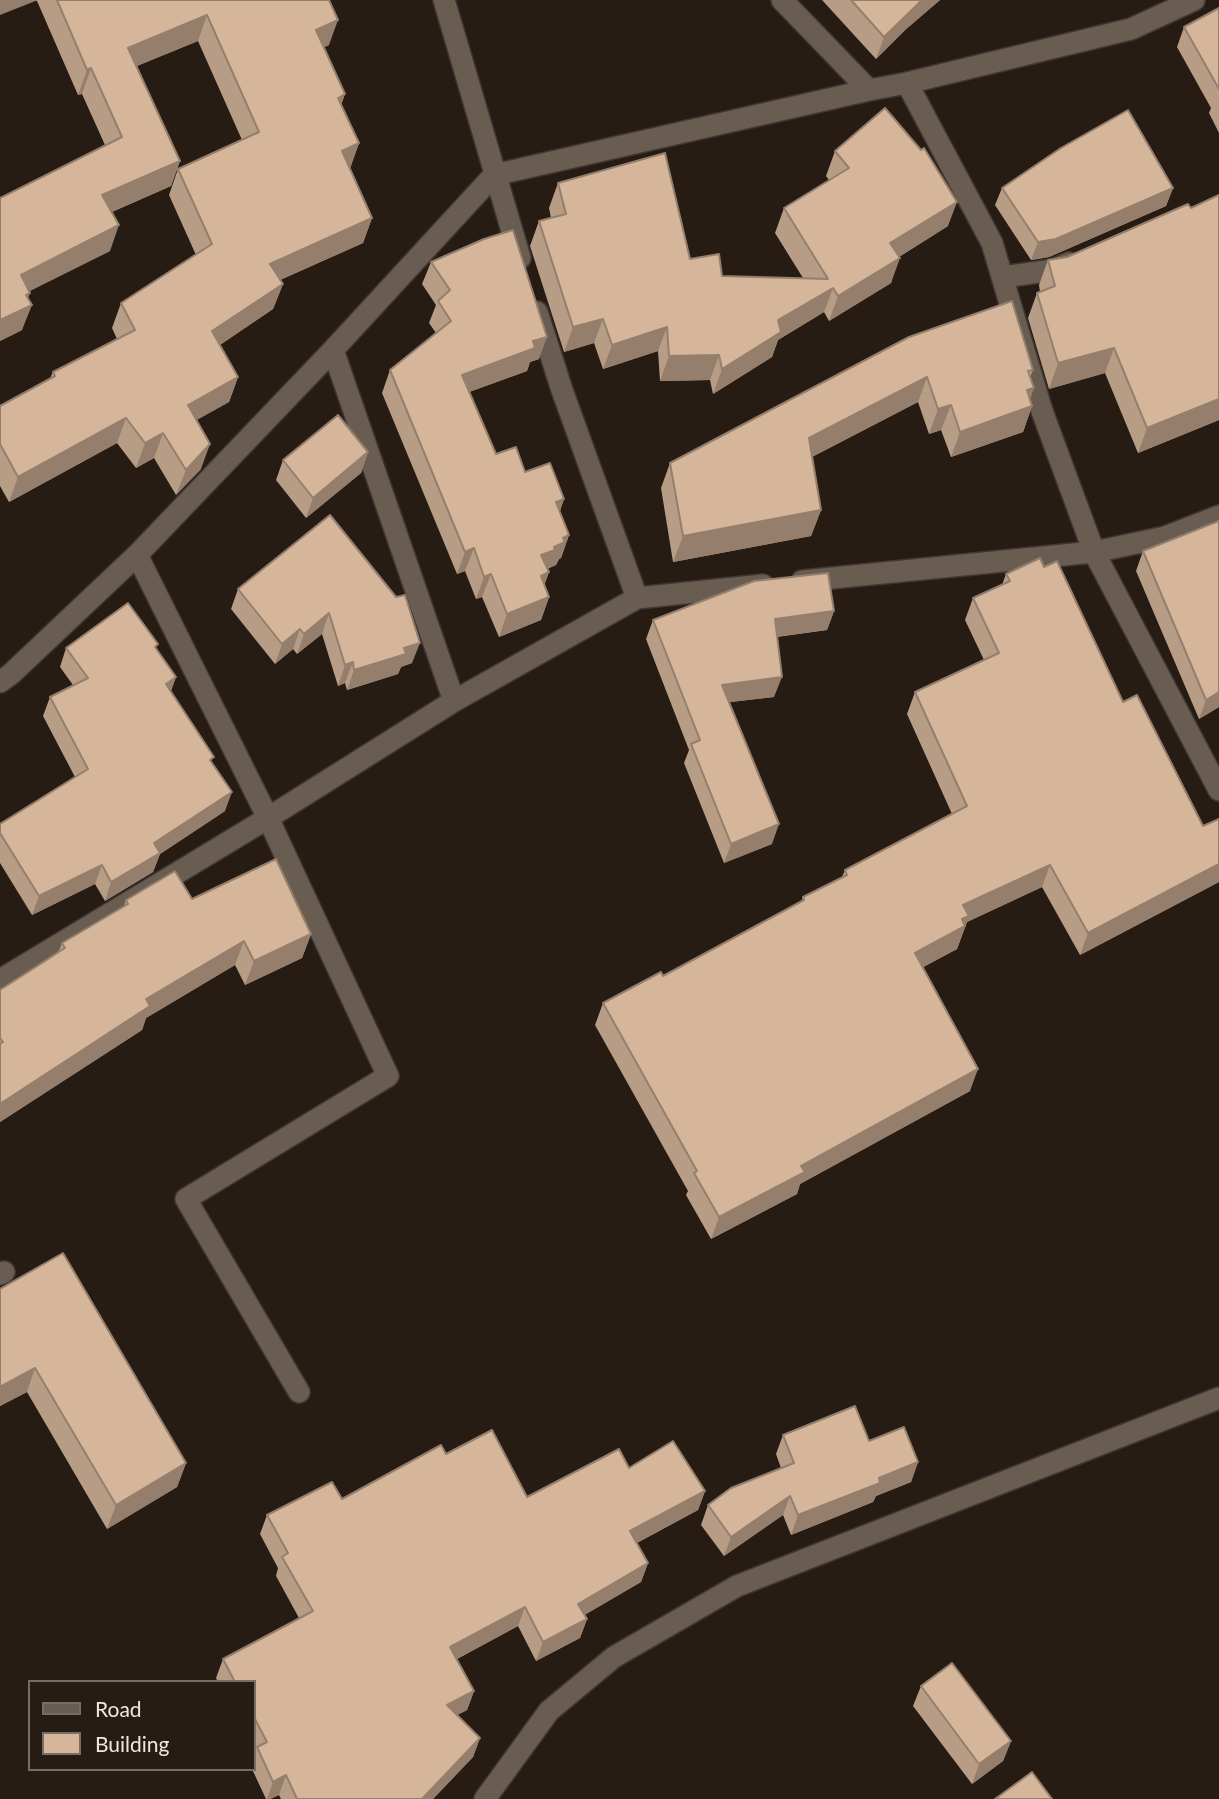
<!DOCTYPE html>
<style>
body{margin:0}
#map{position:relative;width:1219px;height:1799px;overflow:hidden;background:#261c13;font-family:Lato,sans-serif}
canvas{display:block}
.legend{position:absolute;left:28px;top:1680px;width:228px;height:91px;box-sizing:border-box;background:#261c13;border:2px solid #766d65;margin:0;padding:9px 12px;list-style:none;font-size:21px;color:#eee6e0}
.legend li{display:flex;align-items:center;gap:14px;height:35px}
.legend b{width:35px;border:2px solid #766d65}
</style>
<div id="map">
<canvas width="1219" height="1799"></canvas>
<ul class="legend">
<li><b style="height:9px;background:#695d52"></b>Road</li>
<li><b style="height:19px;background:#d5b69b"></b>Building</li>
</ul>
</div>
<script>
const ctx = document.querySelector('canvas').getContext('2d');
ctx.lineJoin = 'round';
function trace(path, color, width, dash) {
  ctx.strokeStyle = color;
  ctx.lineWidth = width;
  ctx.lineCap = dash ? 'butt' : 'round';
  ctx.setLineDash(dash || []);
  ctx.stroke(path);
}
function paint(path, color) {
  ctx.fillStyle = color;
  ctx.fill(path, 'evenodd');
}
const minor = new Path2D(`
 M444,0L520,258
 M782,0L869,90
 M907,83L992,243L1042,411L1094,552L1219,790
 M1003,277L1053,270L1069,263
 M537,312L562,390L637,598
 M333,350L454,701
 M137,555L268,818L388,1076L186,1199L299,1392
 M802,581L1094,552L1165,537L1219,516
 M0,682L11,674L137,555L333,350L494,175L869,90L907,83L1131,29L1194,0
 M0,980L268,818L454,701L637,598L763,585
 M0,1274L4,1272
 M485,1799L549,1711L614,1657L737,1586L1219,1398`);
trace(minor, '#403733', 24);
trace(minor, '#695d52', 21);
paint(new Path2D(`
 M0,0H329V45L324,47L345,94L341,105L359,143L350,168L372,218L363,243L280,280L283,284L273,309L220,345L238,377L229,402L196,420L201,469L176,495L154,458L136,468L117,443L9,502L0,486V406L50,378L53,372L117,339L112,328L121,303L196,255L169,195L178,169L242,140L198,41L137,66L180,161L171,186L112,212L110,251L29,291L22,330L0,341L105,145L82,94L78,95L37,1Z
 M822,0H940L905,30L876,59Z
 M1219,8V133L1209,113L1211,108L1177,47L1184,27Z
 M835,151L948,226L899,257L891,283L829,321L824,312L778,340L772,357L713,394L710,380L660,381L658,351L603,369L594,343L564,352L530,246L539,221L551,218L549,208L558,183L722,276L803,278L775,233L784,208L829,180L826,176Z
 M1002,188H1173L1166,206L1049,257L1031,260L995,205Z
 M1191,208L1219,420L1138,453L1105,373L1049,389L1028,318L1037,293L1040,292L1039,285L1048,260L1067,257Z
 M431,262L539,359L530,362L527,371L469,392L496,454L564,499L560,511L569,535L561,558L559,559L556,565L547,569L549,572L544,585L549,597L541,620L499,637L482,597L476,599L465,571L457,574L382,393L390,370L436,333L429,323L436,305L422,284Z
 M909,337L1033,370L1030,377V399L1032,406L1023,432L951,457L941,430L929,434L918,402L812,457L821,510L811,536L673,562L661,488L670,463Z
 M368,452L361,473L306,518L276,480L283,460Z
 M330,515L412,663L401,667L398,674L347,690L345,683L338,686L322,634L297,654L293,649L275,664L231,609L238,589Z
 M1219,521V707L1199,719L1136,571L1143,551Z
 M1044,567L1123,702L1203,826L1219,819V882L1080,955L1042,887L967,922L957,949L923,967L970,1091L800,1184L797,1194L711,1239L686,1195L688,1191L595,1025L603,1003L663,976L801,902L803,897L842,877L845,870L952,814L907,714L915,692L984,660L965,620L973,598L1002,585L1006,574Z
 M834,611L827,630L777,637L774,697L729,702L772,844L724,863L684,763L689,750L646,639L653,620Z
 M66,648L156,649L176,677L171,691L212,762L225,811L160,854L153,872L105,901L95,884L32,915L0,863V824L75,777L43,716L50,697L73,685L60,667Z
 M192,899L311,934L302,958L245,985L235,965L146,1018L142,1030L0,1122V990L59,951L62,943L124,906L126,900Z
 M0,1289L186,1463L177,1487L107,1529L27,1392L0,1406Z
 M783,1435L869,1441L918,1462L911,1482L876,1496L873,1502L791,1535L783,1515L724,1556L701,1525L708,1505L781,1468L776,1454Z
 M446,1454L527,1497L629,1468L705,1491L698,1510L637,1543L648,1563L641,1582L584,1615L587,1619L580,1638L536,1661L518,1626L457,1659L474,1691L467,1710L457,1715L480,1738L473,1757L433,1799H281L279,1795L270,1799H266L252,1769H254V1756L255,1752L254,1749V1682H218L216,1678L223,1659L299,1618L276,1576L278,1568L260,1534L267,1515L342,1499Z
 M921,1686L1011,1741L1003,1761L972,1784L913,1706Z`), '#b79d85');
paint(new Path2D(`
 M0,0H38L0,15Z
 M922,0H940L905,30L876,59L884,37Z
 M207,15L198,41L119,73L128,48Z
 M338,20L329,45L307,55L316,30Z
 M91,68L82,94L78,95L87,70Z
 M345,94L336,119L338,98Z
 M359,143L350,169L342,151Z
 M180,161L171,186L93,220L102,195Z
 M1173,188L1166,206L1049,257L1031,260L1038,242Z
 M957,202L948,226L881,268L890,243Z
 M372,218L363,243L260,289L270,264Z
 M119,225L110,251L12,300L21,275Z
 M900,258L891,283L829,321L838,296Z
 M283,284L273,309L203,356L212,331Z
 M833,288L824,312L778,340L772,357L713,394L722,369L778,320Z
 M30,293L24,309L32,305L22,330L0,341V320L26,295Z
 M603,319L594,343L564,352L573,327Z
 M667,327L658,351L603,369L612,345Z
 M547,337L539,359L530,362L527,371L453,398L462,375L533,341Z
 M1114,348L1105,373L1049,389L1058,363Z
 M719,355L710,380L660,381L669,356Z
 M238,377L229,402L179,430L188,405Z
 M927,377L918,402L800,463L809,438Z
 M1034,388L1027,408L1032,406L1023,432L951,457L960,432L1027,390Z
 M1219,399V420L1138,453L1147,428Z
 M951,405L941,430L929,434L938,409Z
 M126,418L117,443L9,502L18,477Z
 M163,433L154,458L136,468L145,443Z
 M210,444L201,469L176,495L186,470Z
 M368,452L361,473L306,518L313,498Z
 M564,499L556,521V502Z
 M821,510L811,536L673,562L683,536Z
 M569,535L561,558L559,559L556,565L548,568L546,573L541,555L563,538Z
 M474,548L465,571L457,574L465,552Z
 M549,572L541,595V576Z
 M491,574L482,597L476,599L484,577Z
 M549,597L541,620L499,637L507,614Z
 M834,611L827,630L767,638L775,619Z
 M329,613L322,634L297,654L304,634Z
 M300,629L293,649L275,664L282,644Z
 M420,643L412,663L401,667L398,674L347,690L354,670L404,648Z
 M353,662L345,683L338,686L345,665Z
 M176,677L169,696L166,684Z
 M782,677L774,697L715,704L722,685Z
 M1219,692V707L1199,719L1206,700Z
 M232,792L225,811L160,854L153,872L105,901L111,882L154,843Z
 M779,824L772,844L724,863L731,844Z
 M1219,864V882L1080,955L1088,933Z
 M102,865L95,884L32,915L39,896Z
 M1050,865L1042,887L967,922L957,949L907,976L915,953L963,905Z
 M311,934L302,958L245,985L254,961Z
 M244,941L235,965L146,1018L142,1030L0,1122V1104L146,999Z
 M978,1069L970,1091L800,1184L797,1194L711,1239L719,1217L801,1166Z
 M35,1368L27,1392L0,1406V1387Z
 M918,1462L911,1482L876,1496L873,1502L791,1535L798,1515L879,1478Z
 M186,1463L177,1487L107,1529L116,1505Z
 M705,1491L698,1510L623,1550L630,1531Z
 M790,1496L783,1515L724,1556L731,1537Z
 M648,1563L641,1582L571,1623L578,1604Z
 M525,1607L518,1626L444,1666L450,1647Z
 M587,1619L580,1638L536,1661L543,1642Z
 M474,1691L467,1710L440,1724L447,1705Z
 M480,1738L473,1757L433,1799H422Z
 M1011,1741L1003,1761L972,1784L979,1764Z
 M286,1775L279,1795L270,1799H267L273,1782Z`), '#957f6c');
const building = new Path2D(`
 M57,0H329L338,20L316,30L345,94L338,98L359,143L342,151L372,218L270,264L283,284L212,331L238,377L188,405L210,444L186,470L163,433L145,443L126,418L18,477L0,444V406L55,376L53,372L135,330L121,303L212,244L178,169L259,132L207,15L128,48L180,161L102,195L119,225L21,275L30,293L26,295L32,305L0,320V198L122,137L91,68L87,70Z
 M851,0H922L884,37Z
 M1219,8V89L1184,27Z
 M885,108L921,150L924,148L957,202L890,243L900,258L838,296L833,288L778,320L781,332L722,369L719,355L669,356L667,327L612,345L603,319L573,327L539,221L566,214L558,183L665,153L690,259L719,254L722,276L828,279L784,208L849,168L835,151Z
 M1128,110L1173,188L1056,239L1038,242L1002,188L1061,148Z
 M1219,195V399L1147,428L1114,348L1058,363L1037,293L1055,286L1048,260L1067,257L1188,204L1191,208Z
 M513,230L547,337L533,341L535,348L462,375L496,454L516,447L525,472L550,463L564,499L556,502L569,535L563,538L565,542L554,547L555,550L541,555L549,572L541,576L549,597L507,614L491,574L484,577L474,548L465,552L390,370L451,321L438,301L450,290L431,262L484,239Z
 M1012,301L1033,370L1028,371L1034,388L1027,390L1032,406L960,432L951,405L938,409L927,377L809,438L821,510L683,536L670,463L909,337Z
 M338,415L368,452L313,498L283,460Z
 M330,515L396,597L405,595L420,643L404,648L406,654L354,670L353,662L345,665L329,613L304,634L300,629L282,644L238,589Z
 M1219,521V692L1206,700L1143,551Z
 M1040,558L1044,567L1057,561L1123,702L1137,695L1203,826L1219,819V864L1088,933L1050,865L963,905L969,916L962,919L965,926L915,953L978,1069L801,1166L805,1172L719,1217L694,1173L697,1171L603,1003L661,972L663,976L804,900L803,897L847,875L845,870L967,806L915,692L999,653L973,598L1010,581L1006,574Z
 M828,573L834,611L775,619L782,677L722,685L779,824L731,844L691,744L700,740L653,620L754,581Z
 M128,603L158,644L155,647L176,677L166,684L214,757L210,760L232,792L154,843L160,853L111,882L102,865L39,896L0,833V824L88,769L50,697L88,678L66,648Z
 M276,859L311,934L254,961L244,941L146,999L150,1006L0,1104V1044L3,1042L0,1038V990L65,948L62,943L128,904L126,900L175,871L192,899Z
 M63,1253L186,1463L116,1505L35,1368L0,1387V1289Z
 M855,1406L869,1441L904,1427L918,1462L879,1478L880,1483L798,1515L790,1496L731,1537L708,1505L731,1488L794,1463L783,1435Z
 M492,1430L527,1497L619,1449L629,1468L673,1441L705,1491L630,1531L648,1563L578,1604L587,1619L543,1642L525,1607L450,1647L474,1691L447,1705L480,1738L422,1799H297L286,1775L273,1782L257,1747L267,1742L254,1717V1682H235L223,1659L313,1611L282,1557L288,1553L267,1515L332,1482L342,1499L441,1445L446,1454Z
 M952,1663L1011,1741L979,1764L921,1686Z
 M1032,1772L1052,1799H995Z`);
paint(building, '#d5b69b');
trace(building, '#957f6c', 2);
</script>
